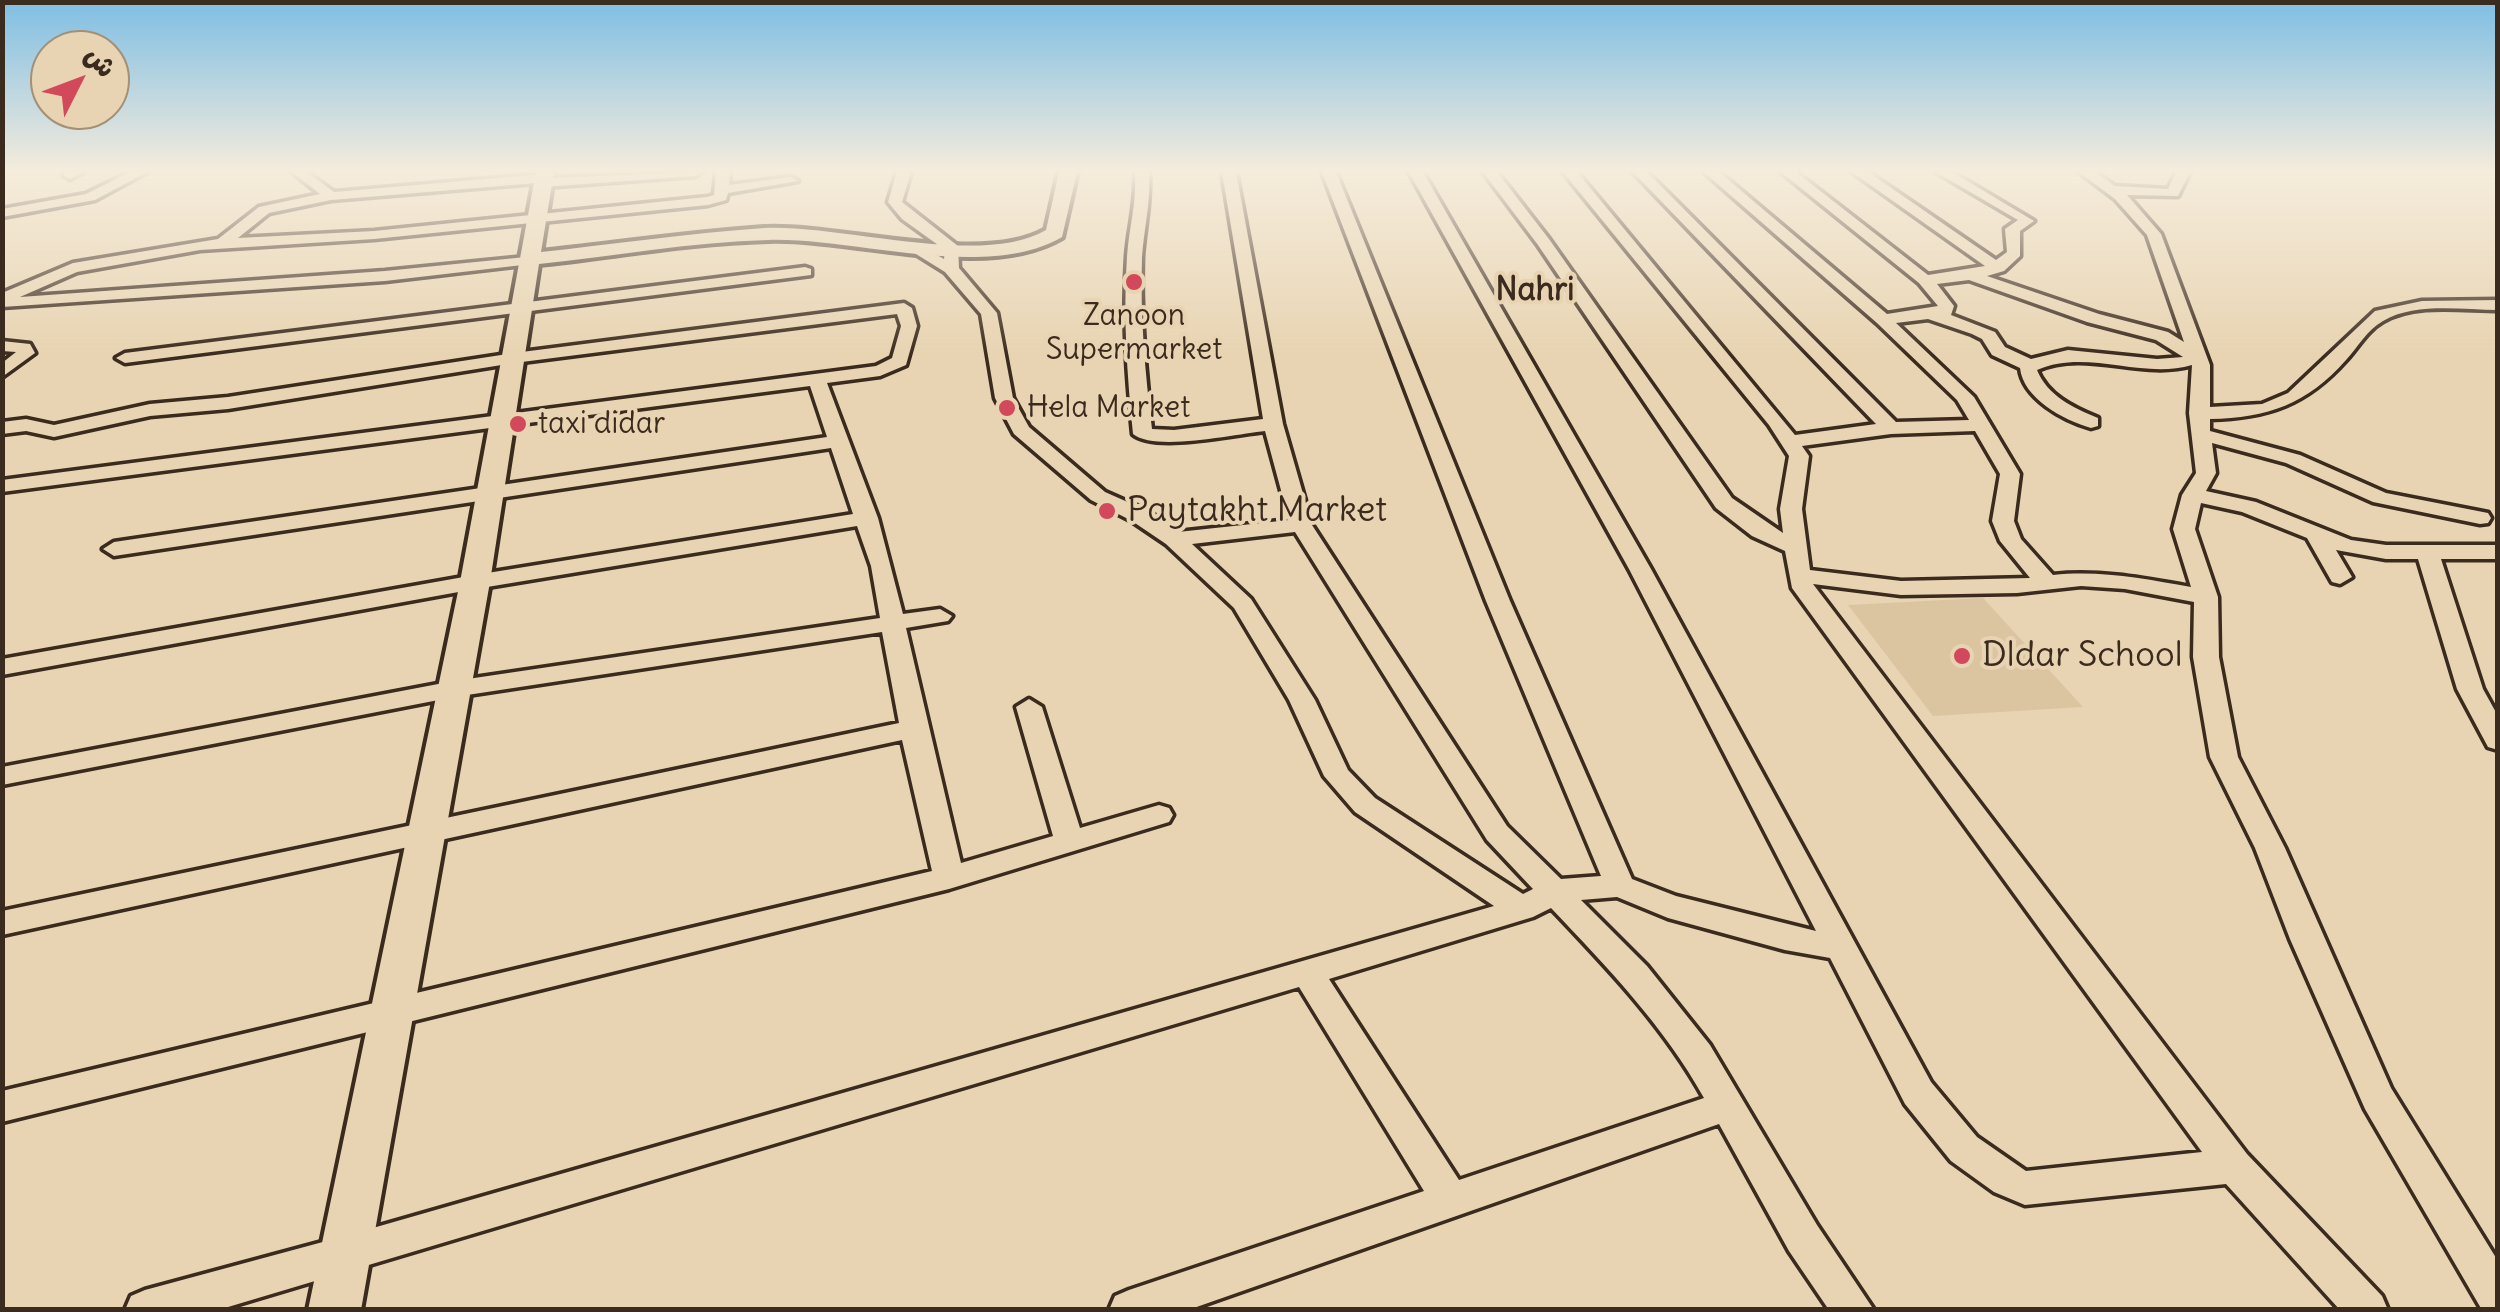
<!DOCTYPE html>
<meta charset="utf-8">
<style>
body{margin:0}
#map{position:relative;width:2500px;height:1312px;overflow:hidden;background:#e8d4b2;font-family:Delius,"Playpen Sans Arabic",sans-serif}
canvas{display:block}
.frame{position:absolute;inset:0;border:5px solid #3b2a1e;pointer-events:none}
.north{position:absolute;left:30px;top:30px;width:100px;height:100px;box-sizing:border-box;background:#e8d4b2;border:2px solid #a39077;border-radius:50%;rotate:48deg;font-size:28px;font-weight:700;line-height:40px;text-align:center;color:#3b2a1e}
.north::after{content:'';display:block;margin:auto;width:35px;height:45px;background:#d1495b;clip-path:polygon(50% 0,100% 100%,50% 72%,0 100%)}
</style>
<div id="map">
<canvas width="2500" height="1312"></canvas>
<div class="frame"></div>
<div class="north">ش</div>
</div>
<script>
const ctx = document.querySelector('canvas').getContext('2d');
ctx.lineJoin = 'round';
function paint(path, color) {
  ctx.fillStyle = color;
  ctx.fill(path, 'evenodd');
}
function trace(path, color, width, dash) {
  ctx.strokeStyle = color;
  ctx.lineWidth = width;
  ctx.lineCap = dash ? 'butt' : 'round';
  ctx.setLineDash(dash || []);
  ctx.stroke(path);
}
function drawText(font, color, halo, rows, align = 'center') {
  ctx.font = font + ' Delius,sans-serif';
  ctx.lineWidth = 8;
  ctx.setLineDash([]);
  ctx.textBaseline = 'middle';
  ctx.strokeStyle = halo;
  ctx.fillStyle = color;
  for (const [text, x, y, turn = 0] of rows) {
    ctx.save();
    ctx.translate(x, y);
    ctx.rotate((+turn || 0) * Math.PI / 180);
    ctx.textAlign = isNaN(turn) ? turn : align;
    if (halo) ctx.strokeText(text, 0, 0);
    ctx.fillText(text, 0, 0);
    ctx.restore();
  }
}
paint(new Path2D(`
 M1983,598L2083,707L1933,716L1848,605Z`), '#dbc5a1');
const minor = new Path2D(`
 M66,172H83L70,179L63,175Z
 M130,172H147L95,200L2,217V209L86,194Z
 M292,172H307L334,192L544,174L550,178L702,172L695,176L543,187L536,183L331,200L269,213L238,238L374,231L707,197L714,195L716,172H730L729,185L791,177L798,181L728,193L726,200L708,205L374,239L200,250L77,272L20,297L385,271L536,256L539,259L531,264L385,281L2,307V293L73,263L218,239L259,207L320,194Z
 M897,172H911L902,202L958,246L959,268L997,313L1013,398L1029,427L1105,492L1148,511L1178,532L1289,520L1265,431C1236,434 1155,452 1133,434C1127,374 1123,317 1127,256C1129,227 1137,202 1135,172H1149C1151,202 1144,228 1142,257C1140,316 1145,371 1152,429L1174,430L1263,419L1222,172H1236L1283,424L1312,525L1507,826L1561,879L1601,876L1486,601L1322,172H1336L1510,601L1632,879L1676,896L1816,931L1629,569L1409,172H1423L1651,569L1931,1082L1977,1137L2026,1171L2202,1152L1792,588L1785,551L1752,536L1716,508L1538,245L1483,172H1497L1549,239L1732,498L1783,533L1780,509L1789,456L1769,425L1563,172H1577L1795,435L1876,424L1633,172H1647L1896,422L1969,420L1957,400L1877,323L1704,172H1719L1887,314L1938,306L1919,283L1781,172H1796L1928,275L1985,266L1852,172H1868L1996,260L2007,252L2005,229L2018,220L1936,172H1952L2034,221L2020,231V256L2004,271L1987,276L2099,314L2168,332L2184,342L2147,235L2115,199L2079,172H2095L2115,186L2168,189L2176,172H2190L2178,196L2127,195L2161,234L2210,365V407L2262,404L2288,393L2375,311L2422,301L2498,300V310C2462,310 2415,302 2383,321C2367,330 2358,347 2346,360C2307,404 2268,418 2210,419V431L2300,455L2386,493L2488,513L2491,518L2488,523L2480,524L2373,502L2286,463L2212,443L2216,473L2206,491L2256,502L2351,540L2386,545H2498V559H2441L2483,689L2498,716V750L2488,747L2457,689L2418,559H2386L2336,550L2352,577L2340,584L2332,582L2307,538L2242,512L2201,503L2195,529L2218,597L2219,657L2238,757L2285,848L2391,1088L2498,1261V1310H2482L2365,1109L2290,939L2255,848L2210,757L2193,657L2194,602L2125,589L2081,586L2017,593L1901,595L1813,584L2247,1154L2382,1296L2388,1310H2340L2226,1184L2025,1205L1994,1192L1951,1161L1905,1104L1830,958L1785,950L1668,918L1617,897L1581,900L1647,966L1710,1045L1817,1225L1874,1310H1829L1789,1251L1719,1124L1188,1310H1109L1115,1296L1129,1290L1424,1191L1299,987L218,1310H125L131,1296L145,1290L345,1236L1494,906L1355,812L1324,776L1289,700L1234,608L1166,544L1132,521L1091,500L1014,434L995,398L981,314L945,272L908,249L921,246L944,259L945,250L902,219L888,202ZM1969,280L2087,322L2156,340L2183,357L2157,359L2068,350L2031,359L2005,347L1995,332L1951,315L1954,306L1937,284ZM1928,319L1972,334L1982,339L1992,355L2020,368C2023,398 2063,420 2091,428L2098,426V418C2073,408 2047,395 2037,370C2087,348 2141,380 2192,365L2189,413L2196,473L2182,495L2173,529L2191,587C2145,579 2101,570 2053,575L2021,539L2014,521L2020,474L1974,397L1896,323ZM1975,431L2000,474L1992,521L2000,541L2030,578L1901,581L1810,570L1802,509L1809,456L1802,446L1891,434ZM1295,532L1487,840L1533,889L1523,894L1375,798L1348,770L1315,700L1251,599L1192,544ZM1551,908C1607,967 1664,1026 1704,1098L1459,1180L1329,979L1533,917Z
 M805,267L811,269V275L125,363L116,358L125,353Z
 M904,303L912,308L917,326L906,365L880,376L827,383L878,518L903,614L940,609L952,616L948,621L906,628L961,863L1053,836L1016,707L1029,699L1042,707L1080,828L1159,805L1169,808L1173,815L1169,822L949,889L2,1122V1091L932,871L902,740L2,935V911L899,723L882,632L454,697L2,785V767L454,681L880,618L871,566L857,526L475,589L2,675V659L475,575L853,514L831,448L114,556L103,549L114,542L827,437L810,386L2,492V480L876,366L892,358L901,326L897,314L514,363L228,409L150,416L54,437L26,431L2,434V422L26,419L54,425L150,404L228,397L514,353Z
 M2,341L30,344L35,353L2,377V363L16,352L2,351Z`);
const tertiary = new Path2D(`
 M536,172H554L541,252C615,244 690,233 764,228C841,224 981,268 1046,230L1059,172H1077L1062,237C985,282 854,237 768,240C692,242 615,256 539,264L490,582L361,1310H308L460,582Z`);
trace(minor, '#3b2a1e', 7);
trace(tertiary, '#3b2a1e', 8);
paint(minor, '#e8d4b2');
paint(tertiary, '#e8d4b2');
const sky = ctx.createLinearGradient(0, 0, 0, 356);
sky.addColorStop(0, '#7ebee4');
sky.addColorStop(0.48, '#f5ecdc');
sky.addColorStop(1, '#f5ecdc00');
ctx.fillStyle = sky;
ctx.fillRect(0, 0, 2500, 356);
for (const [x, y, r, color] of [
 [1134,282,10,"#d1495b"],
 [1007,408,10,"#d1495b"],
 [518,424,10,"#d1495b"],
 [1107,511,10,"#d1495b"],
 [1962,656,10,"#d1495b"]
]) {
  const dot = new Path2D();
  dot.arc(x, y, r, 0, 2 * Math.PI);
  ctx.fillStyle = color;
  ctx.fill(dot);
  trace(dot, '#e8d4b2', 4);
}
drawText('30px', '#3b2a1e', '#e8d4b2', [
 ["Zanoon",1134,316,"center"],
 ["Supermarket",1134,350,"center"],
 ["Hela Market",1027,408],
 ["taxi didar",538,424]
], 'left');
drawText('bold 32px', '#3b2a1e', '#e8d4b2', [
 ["Nahri",1535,291]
]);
drawText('35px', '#3b2a1e', '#e8d4b2', [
 ["Paytakht Market",1127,511],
 ["Dldar School",1982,656]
], 'left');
</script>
